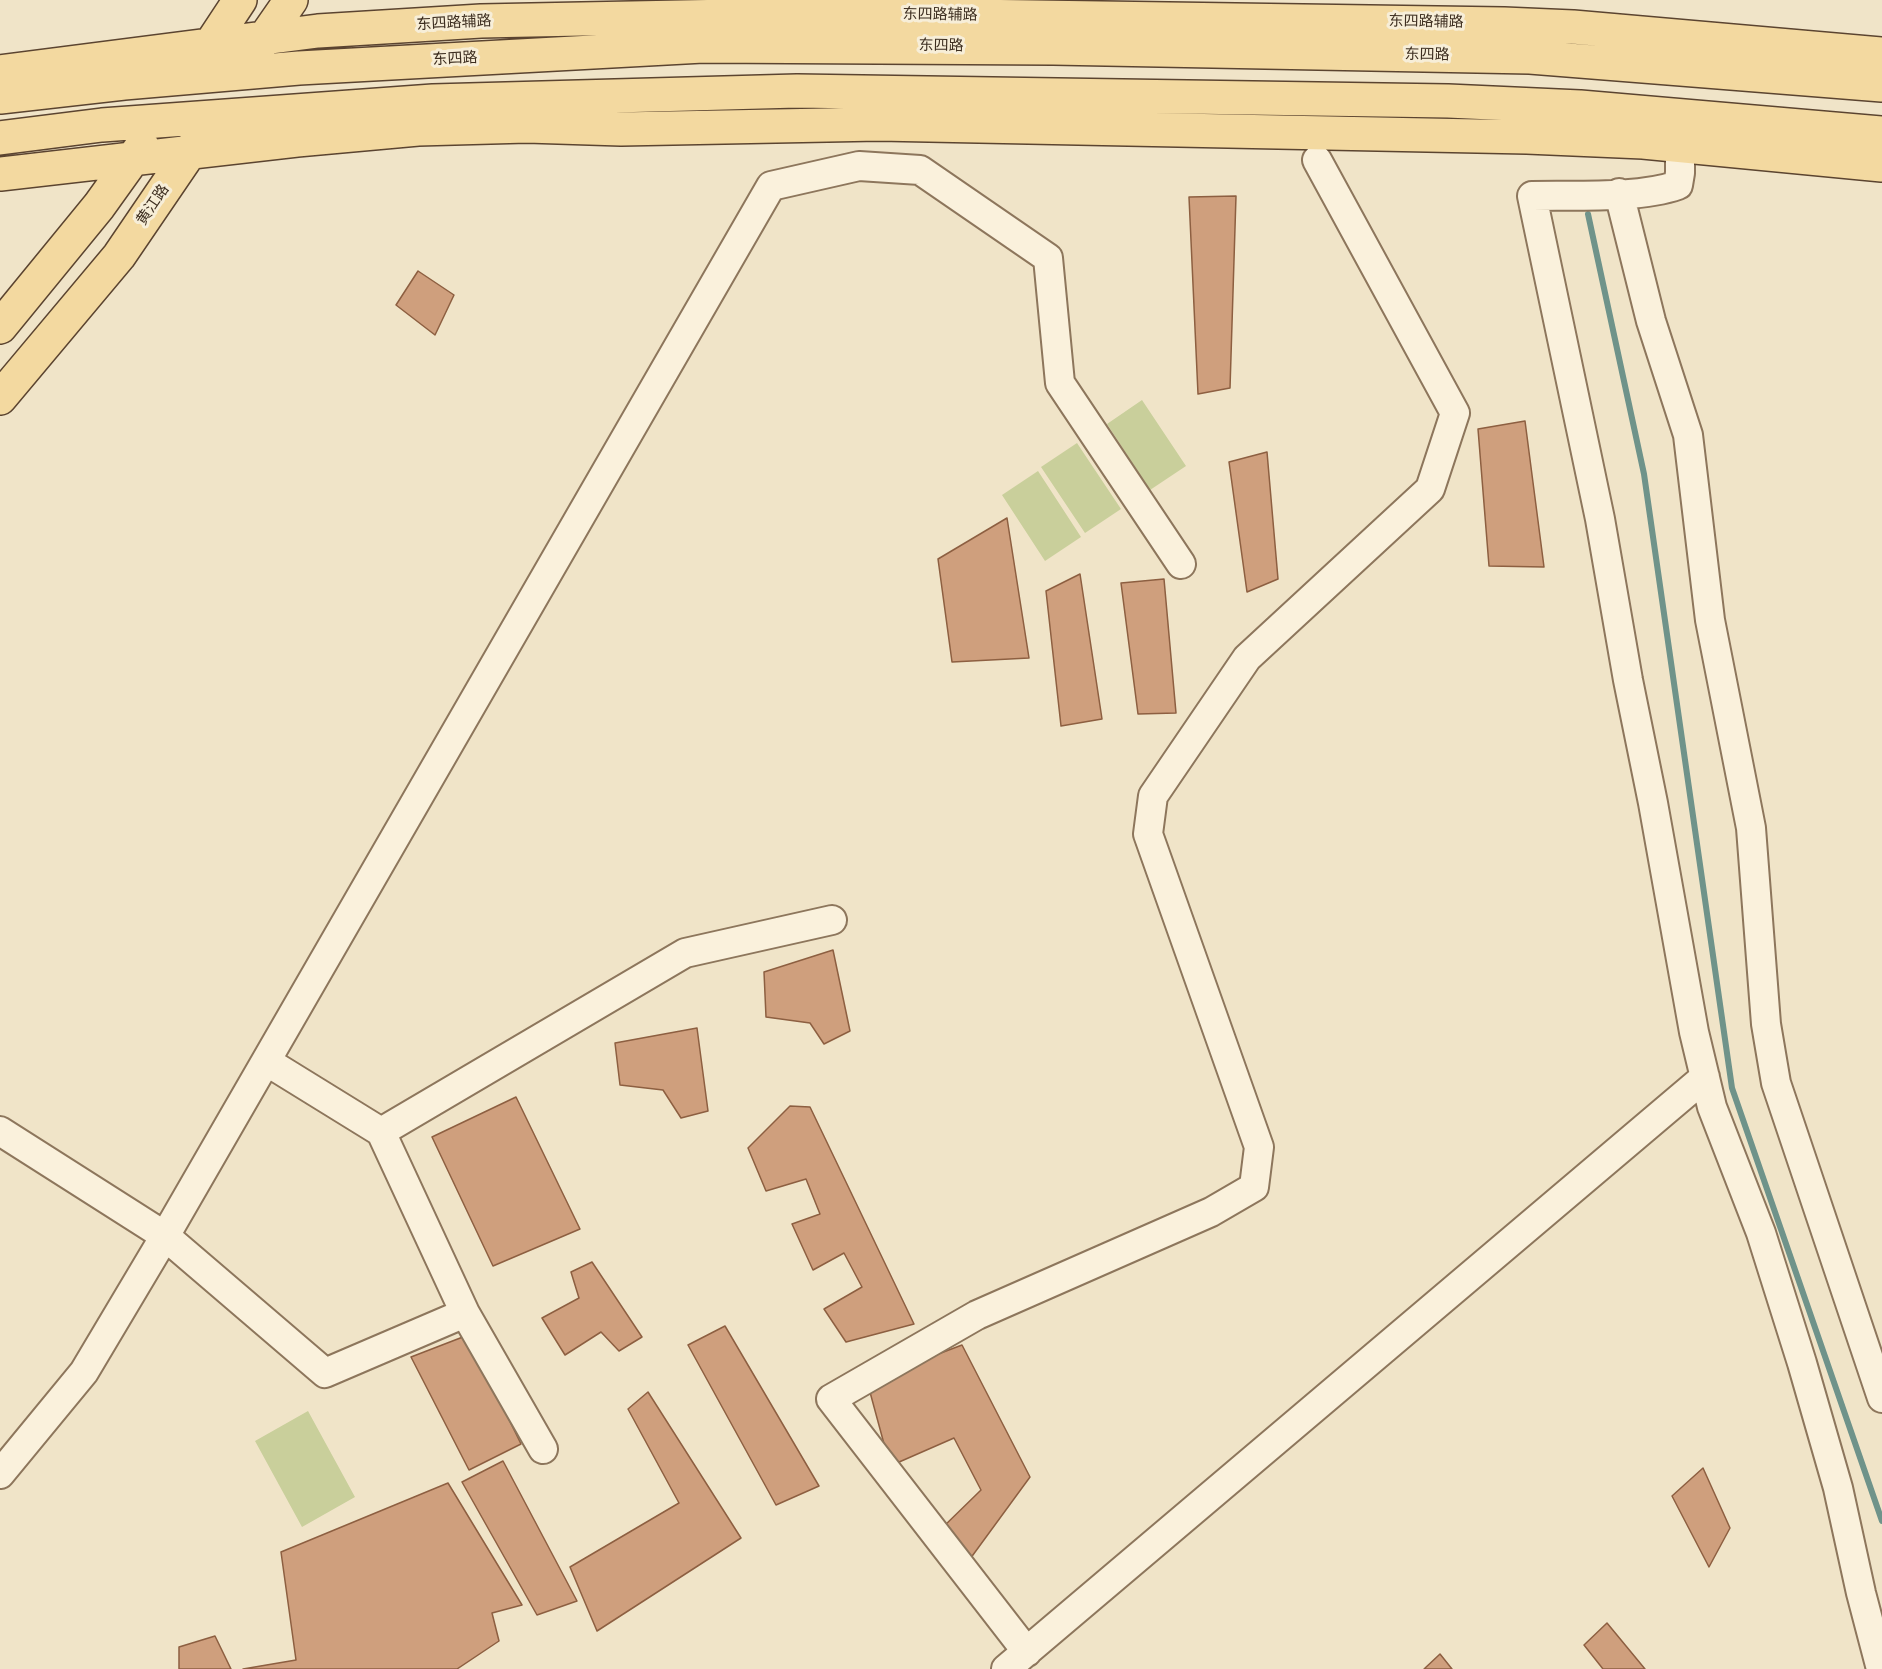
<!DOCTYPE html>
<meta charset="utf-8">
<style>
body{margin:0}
canvas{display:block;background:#f0e4c8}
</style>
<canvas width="1882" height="1669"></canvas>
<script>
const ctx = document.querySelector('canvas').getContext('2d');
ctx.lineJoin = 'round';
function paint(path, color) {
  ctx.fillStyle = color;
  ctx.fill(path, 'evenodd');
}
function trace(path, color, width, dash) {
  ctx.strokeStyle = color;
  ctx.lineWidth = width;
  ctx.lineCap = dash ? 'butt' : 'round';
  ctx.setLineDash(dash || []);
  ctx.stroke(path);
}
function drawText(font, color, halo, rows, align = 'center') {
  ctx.font = font + ' Bitter,"Noto Sans SC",serif';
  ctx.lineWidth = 6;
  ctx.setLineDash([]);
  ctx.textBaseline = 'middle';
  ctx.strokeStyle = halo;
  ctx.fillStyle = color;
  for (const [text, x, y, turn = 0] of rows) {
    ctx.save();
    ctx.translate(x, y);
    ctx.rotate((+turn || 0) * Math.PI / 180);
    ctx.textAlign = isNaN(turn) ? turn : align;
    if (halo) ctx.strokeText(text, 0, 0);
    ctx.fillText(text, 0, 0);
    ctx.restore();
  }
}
paint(new Path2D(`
 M1142,400L1186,466L1150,490L1107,424Z
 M1077,443L1121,509L1085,533L1041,467Z
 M1038,471L1081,537L1045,561L1002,495Z
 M308,1411L355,1497L302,1527L255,1441Z`), '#c9cf9b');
trace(new Path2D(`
 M1588,214L1644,474L1732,1088L1882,1521`), '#6f938a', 6);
const building = new Path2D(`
 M1236,196L1230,388L1198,394L1189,197Z
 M418,271L454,295L435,335L396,305Z
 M1525,421L1544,567L1489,566L1478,429Z
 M1267,452L1278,579L1247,592L1229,462Z
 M1007,518L1029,658L952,662L938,559Z
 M1080,574L1102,719L1061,726L1046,591Z
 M1164,579L1176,713L1138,714L1121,583Z
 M833,950L850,1031L824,1044L810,1023L766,1017L764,972Z
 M697,1028L708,1111L681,1118L663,1090L620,1085L615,1043Z
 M516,1097L580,1229L493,1266L432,1137Z
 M790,1106L810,1107L914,1324L846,1342L824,1309L862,1287L844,1253L813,1270L792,1224L820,1214L806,1179L766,1191L748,1148Z
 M592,1262L642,1337L619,1351L601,1332L565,1355L542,1318L579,1298L571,1272Z
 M725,1326L819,1486L776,1505L688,1345Z
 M468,1335L521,1444L469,1470L411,1357Z
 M962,1345L1030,1477L970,1559L940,1530L981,1490L954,1438L890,1466L867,1381Z
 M648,1392L741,1538L597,1631L570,1567L679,1503L628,1409Z
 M503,1461L577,1601L537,1615L462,1482Z
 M1703,1468L1730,1528L1709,1567L1672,1496Z
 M448,1483L522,1605L492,1613L499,1641L457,1669H243L296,1660L281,1552Z
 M1607,1623L1645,1669H1603L1584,1645Z
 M215,1636L231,1669H179V1647Z
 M1440,1654L1452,1669H1424Z`);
paint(building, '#cf9f7d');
trace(building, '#8d5f41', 1.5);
const minor = new Path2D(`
 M1680,146V173L1678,185C1638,199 1575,195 1532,196L1600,519L1628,680L1653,803L1694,1032L1712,1107L1761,1233L1802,1363L1838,1488L1861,1593L1881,1669
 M1619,193L1651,321L1688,435L1710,620L1751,828L1766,1024L1776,1083L1882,1398
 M266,1061L381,1132L465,1313L543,1449
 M0,1131L165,1236L325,1373L465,1313
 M381,1132L685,953L832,920
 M0,1474L84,1372L165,1236L771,186L859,166L920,170L1048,258L1060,383L1181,564
 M1027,1652L831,1399L977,1315L1211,1212L1254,1187L1259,1147L1148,834L1153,796L1247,658L1430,489L1455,413L1317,160
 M1006,1669L1705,1077`);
const major = new Path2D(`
 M257,49L291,0
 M203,56L240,0
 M0,72L318,31L481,21L833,14L1504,24L1573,27L1882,54
 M0,97L124,83L299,68L703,46L1053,48L1530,57L1882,85
 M0,138L102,125L433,101L797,91L1448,101L1580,107L1882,133
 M0,174L297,140L418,129L527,126L621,129L879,124L1527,137L1643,142L1882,165
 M0,327L99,206L142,146
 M0,398L119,256L198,140`);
trace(minor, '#8d765c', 32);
trace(major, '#5b4430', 36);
trace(minor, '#faf1dc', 28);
trace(major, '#f3d9a0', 33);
drawText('15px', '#3d2e20', '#f7eed8', [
 ["东四路辅路",940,15,1],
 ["东四路辅路",1426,22,1],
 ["东四路辅路",454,23,-3],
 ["东四路",941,46,1],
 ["东四路",1427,55,1],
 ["东四路",455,59,-3],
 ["黄江路",153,205,-56]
]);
</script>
